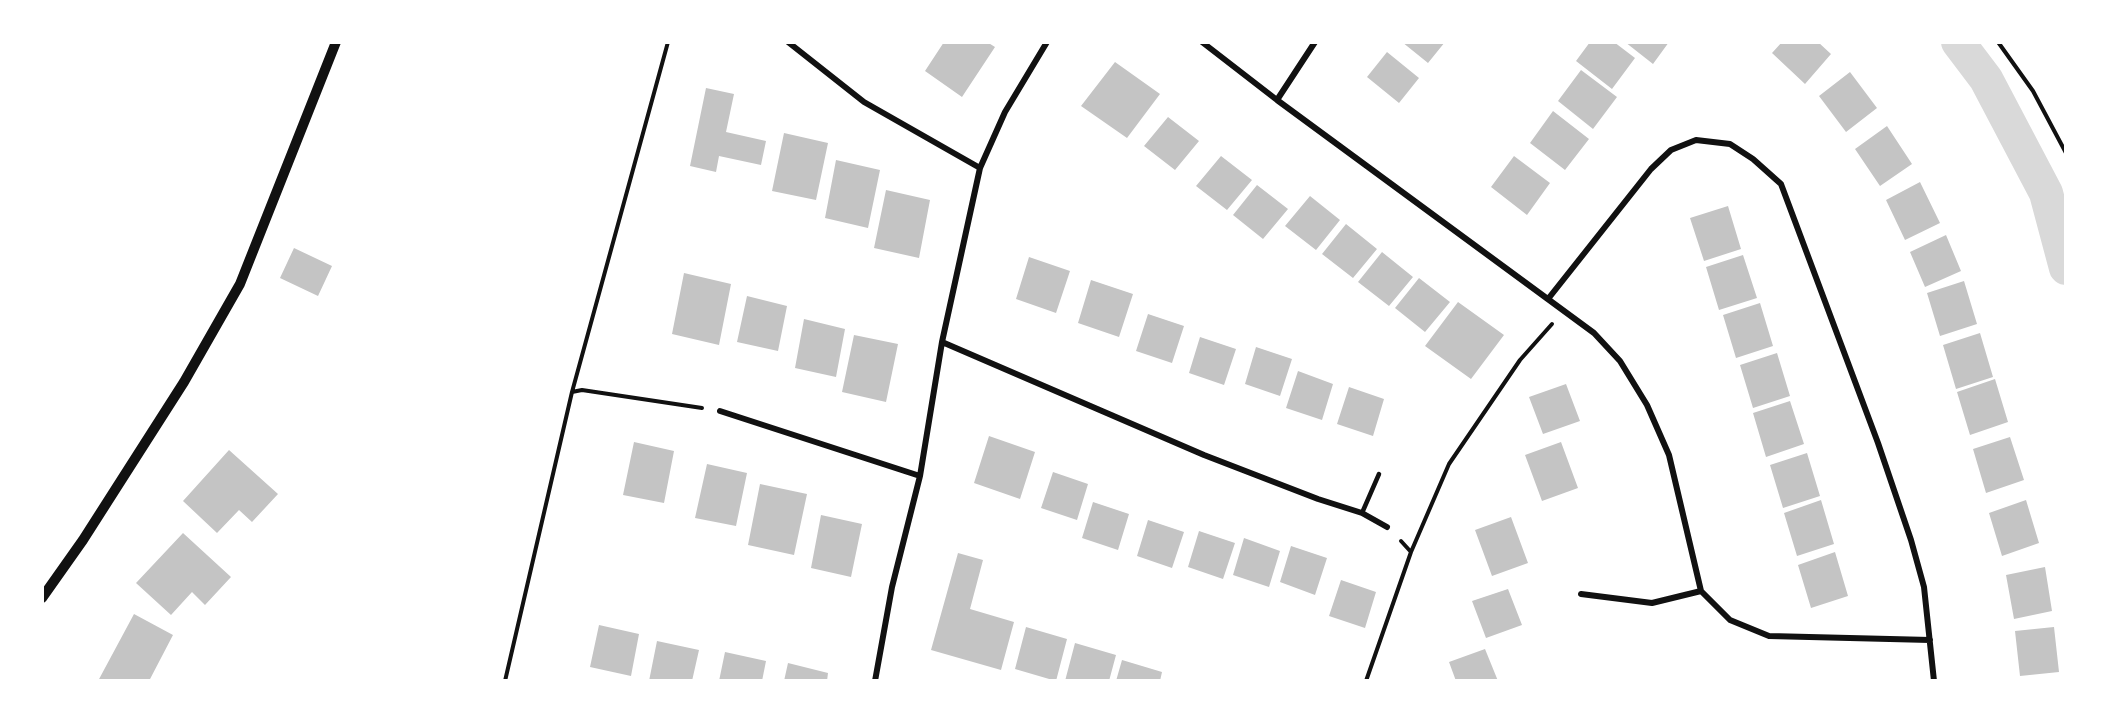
<!DOCTYPE html>
<style>
body{margin:0}
#map{position:relative;width:2108px;height:723px;overflow:hidden;background:#fff;font-family:Inter,sans-serif}
canvas{display:block}
.frame{position:absolute;inset:0;border:44px solid #fff;pointer-events:none}
</style>
<div id="map">
<canvas width="2108" height="723"></canvas>
<div class="frame"></div>
</div>
<script>
const ctx = document.querySelector('canvas').getContext('2d');
ctx.lineJoin = 'round';
function trace(path, color, width, dash) {
  ctx.strokeStyle = color;
  ctx.lineWidth = width;
  ctx.lineCap = dash ? 'butt' : 'round';
  ctx.setLineDash(dash || []);
  ctx.stroke(path);
}
function paint(path, color) {
  ctx.fillStyle = color;
  ctx.fill(path, 'evenodd');
}
trace(new Path2D(`
 M1958,42L1986,79L2046,193L2066,268`), '#d9d9d9', 34);
paint(new Path2D(`
 M944,42H987L995,47L962,97L925,71Z
 M1402,42H1445L1428,63Z
 M1590,42H1614L1635,58L1612,89L1576,61Z
 M1625,42H1669L1653,64Z
 M1782,42H1818L1831,54L1805,84L1772,53Z
 M1387,52L1419,78L1399,103L1367,77Z
 M1115,62L1160,94L1127,138L1081,106Z
 M1581,70L1617,97L1593,129L1558,101Z
 M1850,72L1877,108L1846,132L1819,96Z
 M706,88L734,94L726,132L766,141L761,165L719,156L716,172L690,166Z
 M1553,111L1589,139L1565,170L1530,143Z
 M1168,117L1199,141L1175,170L1144,146Z
 M1887,126L1912,164L1880,186L1855,149Z
 M784,133L828,143L816,200L772,191Z
 M1221,156L1252,180L1227,210L1196,186Z
 M1514,156L1550,183L1527,215L1491,187Z
 M836,160L880,170L868,228L825,218Z
 M1920,182L1940,223L1905,240L1886,200Z
 M1257,185L1288,209L1263,239L1233,215Z
 M886,190L930,200L919,258L874,248Z
 M1310,196L1340,220L1316,250L1285,226Z
 M1728,206L1741,249L1704,261L1690,218Z
 M1346,224L1377,249L1353,278L1322,254Z
 M1946,235L1961,271L1925,287L1910,252Z
 M294,248L332,266L318,296L280,278Z
 M1382,252L1413,277L1389,306L1358,282Z
 M1743,255L1757,298L1719,310L1706,267Z
 M1029,257L1070,271L1056,313L1016,299Z
 M684,273L731,284L719,345L672,334Z
 M1419,278L1450,302L1425,332L1395,308Z
 M1091,280L1133,294L1119,337L1078,323Z
 M1964,281L1977,324L1940,336L1927,293Z
 M747,296L787,306L778,351L737,342Z
 M1458,302L1504,335L1471,379L1425,346Z
 M1760,303L1773,346L1736,358L1723,315Z
 M1148,314L1184,326L1172,363L1136,351Z
 M804,319L845,329L836,377L795,368Z
 M1980,333L1993,377L1956,389L1943,345Z
 M854,335L898,344L886,402L842,392Z
 M1200,337L1236,349L1224,385L1189,373Z
 M1256,347L1292,359L1280,396L1245,384Z
 M1777,353L1790,396L1753,408L1740,365Z
 M1298,371L1333,384L1322,420L1286,408Z
 M1995,379L2008,422L1970,435L1957,392Z
 M1566,384L1580,421L1543,434L1529,397Z
 M1349,387L1384,399L1373,436L1337,424Z
 M1790,401L1804,444L1766,457L1753,413Z
 M989,436L1035,452L1020,499L974,483Z
 M2010,437L2024,480L1986,493L1973,449Z
 M634,442L674,451L664,503L623,495Z
 M1561,442L1578,488L1542,501L1525,455Z
 M229,450L278,494L252,522L239,510L217,533L183,501Z
 M1807,453L1820,496L1783,508L1770,465Z
 M707,464L747,473L736,526L695,518Z
 M1053,472L1088,484L1077,520L1041,508Z
 M760,484L807,494L794,555L748,545Z
 M1821,500L1834,544L1797,556L1784,513Z
 M2026,500L2039,543L2002,556L1989,513Z
 M1093,502L1129,514L1118,550L1082,538Z
 M821,515L862,524L851,577L811,568Z
 M1511,517L1528,563L1492,576L1475,530Z
 M1148,520L1184,532L1172,568L1137,556Z
 M1199,531L1235,543L1223,579L1188,567Z
 M183,533L231,577L205,605L192,592L171,615L136,583Z
 M1244,538L1280,551L1269,587L1233,575Z
 M1291,546L1327,558L1315,595L1280,582Z
 M1835,552L1848,596L1811,608L1798,565Z
 M958,553L983,560L970,609L1014,622L1001,670L931,650Z
 M2045,567L2052,611L2014,619L2006,575Z
 M1341,580L1376,592L1365,628L1329,616Z
 M1508,589L1522,625L1486,638L1472,601Z
 M134,614L173,635L149,681H98Z
 M599,625L639,634L631,676L590,667Z
 M1026,627L1067,639L1056,681L1015,669Z
 M2054,627L2059,672L2020,676L2015,631Z
 M657,641L699,650L692,681H649Z
 M1075,643L1116,655L1109,681H1065Z
 M1485,649L1498,681H1456L1449,662Z
 M725,652L766,661L762,681H719Z
 M1122,660L1162,672L1160,681H1116Z
 M788,663L828,673L827,681H784Z`), '#c4c4c4');
trace(new Path2D(`
 M1998,42L2033,91L2066,153
 M572,392L668,42
 M1401,541L1411,552
 M505,681L572,392L582,390L702,408
 M1366,681L1411,552L1449,464L1520,360L1552,324`), '#111', 4);
trace(new Path2D(`
 M1362,513L1379,474`), '#111', 4.5);
trace(new Path2D(`
 M788,42L864,102L980,168
 M1202,42L1277,100L1594,333L1620,361L1647,405L1669,455L1701,591
 M1277,100L1315,42
 M1548,299L1651,169L1671,150L1696,140L1730,144L1753,159L1781,184L1878,443L1911,540L1924,587L1934,681
 M942,342L1204,455L1318,499L1362,513L1387,527
 M720,411L920,476
 M1581,594L1652,603L1701,591L1730,620L1769,636L1930,640
 M875,681L892,587L920,476L942,342L980,168L1005,112L1047,42`), '#111', 6);
trace(new Path2D(`
 M42,598L83,540L184,382L240,284L336,42`), '#111', 10);
</script>
